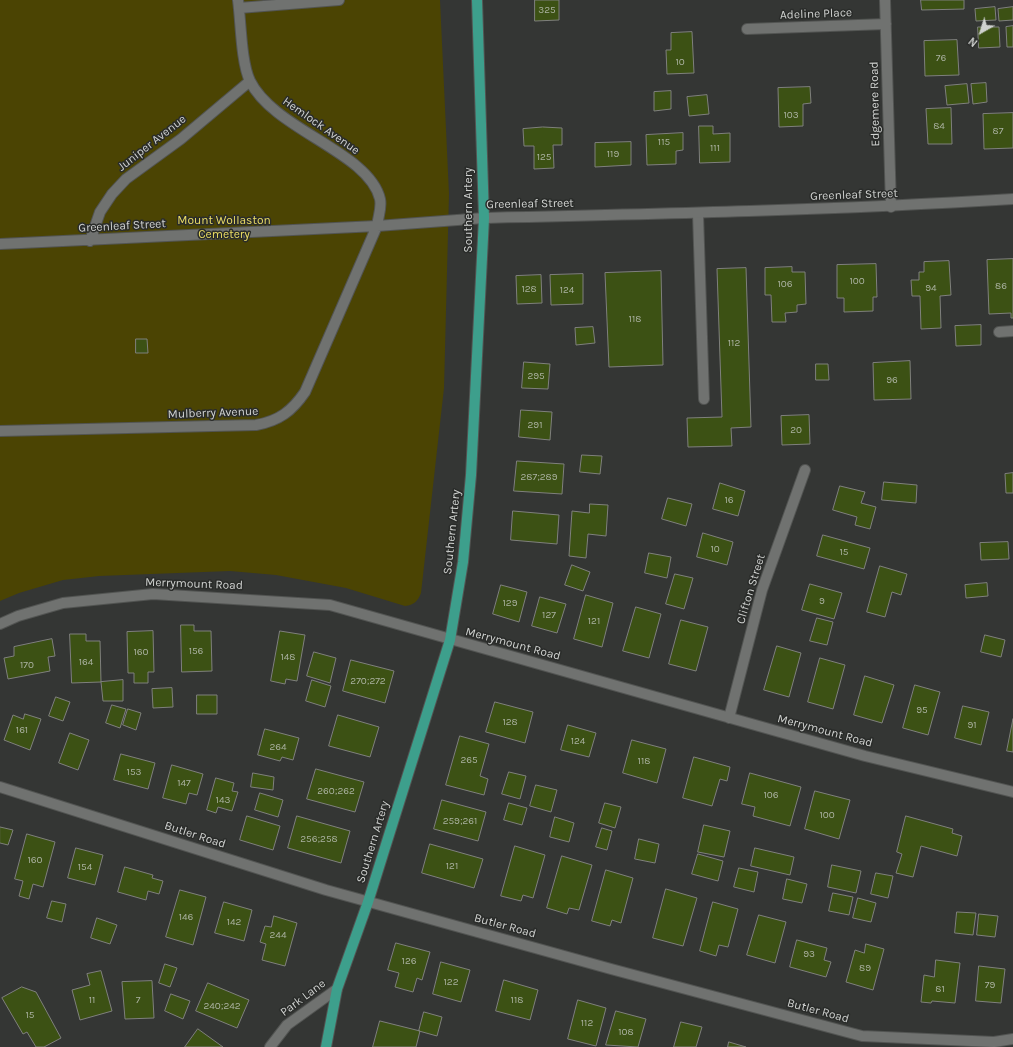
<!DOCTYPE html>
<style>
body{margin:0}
#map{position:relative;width:1013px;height:1047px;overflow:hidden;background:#343634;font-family:Karla,sans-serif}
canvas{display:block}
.north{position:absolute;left:961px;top:12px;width:40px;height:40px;-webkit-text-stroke:3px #2a2c2a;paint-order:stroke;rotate:219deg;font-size:11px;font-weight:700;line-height:16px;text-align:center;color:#d0d2d0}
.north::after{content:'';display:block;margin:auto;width:14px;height:18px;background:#d0d2d0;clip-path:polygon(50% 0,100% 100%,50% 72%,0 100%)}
</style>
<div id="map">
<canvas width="1013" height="1047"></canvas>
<div class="north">N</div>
</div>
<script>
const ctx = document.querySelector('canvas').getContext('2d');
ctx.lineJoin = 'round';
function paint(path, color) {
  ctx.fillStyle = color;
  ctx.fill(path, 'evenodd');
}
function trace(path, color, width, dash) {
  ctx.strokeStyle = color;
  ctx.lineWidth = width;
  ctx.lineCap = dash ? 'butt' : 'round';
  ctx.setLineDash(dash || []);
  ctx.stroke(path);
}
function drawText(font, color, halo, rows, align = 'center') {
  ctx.font = font + ' Karla,sans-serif';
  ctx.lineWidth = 3;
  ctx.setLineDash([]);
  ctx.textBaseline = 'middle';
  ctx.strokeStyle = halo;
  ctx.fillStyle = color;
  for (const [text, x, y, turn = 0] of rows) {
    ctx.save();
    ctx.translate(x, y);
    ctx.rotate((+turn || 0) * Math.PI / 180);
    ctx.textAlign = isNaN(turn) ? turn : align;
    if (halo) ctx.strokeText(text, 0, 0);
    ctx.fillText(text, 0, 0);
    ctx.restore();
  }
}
paint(new Path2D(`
 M0,0H440L449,194L444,388L421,593C418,601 414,605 405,606L346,588L276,575L230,571L99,576L63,580L19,593L0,601Z`), '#4b4403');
const building = new Path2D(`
 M535,0H559V20L535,21Z
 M921,0H964V9L922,10Z
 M995,7L996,20L976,21L975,9Z
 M1013,7V20L999,21L998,9Z
 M1013,26V47H1007L1006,27Z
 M978,27H999L1000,47L979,48Z
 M692,32L694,73L667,74L666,50H671V33Z
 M957,40L959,75L925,76L924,41Z
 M986,83L987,102L973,104L971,84Z
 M967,84L969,103L947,105L945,86Z
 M810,87L811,103L803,104V126L779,127L778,88Z
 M671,91V109L654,111V92Z
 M707,95L709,114L689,116L687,97Z
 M951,108L952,144H928L926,109Z
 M1013,113V148L984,149L983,114Z
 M699,126H713V134L730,133V162L700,163Z
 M543,127L562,128V145H553L554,168L534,169V146H524L523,129Z
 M683,133V150L676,151V164L647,165L646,135Z
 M631,142V165L595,167V143Z
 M1013,259V318H1011V313L989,314L987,260Z
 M949,261L951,295L940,296L941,328L921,329L920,296H912L911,280H919V272H924V262Z
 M876,264L877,297H873V311L844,312V298H837V265Z
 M792,267V272H805L806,304L797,305V312L785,313L786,322H772L771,295H765V268Z
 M746,268L751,427L731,428L732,446L688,447L687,418L722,417L717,269Z
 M661,271L663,365L609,367L605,273Z
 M583,274V304L551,305L550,275Z
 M541,275L542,303L517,304L516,276Z
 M981,325V345L956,346L955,326Z
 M593,327L595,343L576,345L575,328Z
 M136,339H147L148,353H136Z
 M910,361L911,399L874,400L873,363Z
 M524,362L550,364L548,389L522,388Z
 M816,364H828L829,380H816Z
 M521,410L552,412L550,440L519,437Z
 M809,415L810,444L782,445L781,416Z
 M582,455L602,456L600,474L580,472Z
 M517,461L564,464L562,494L514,491Z
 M1013,473V493H1006L1005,474Z
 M884,482L917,485L916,503L882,500Z
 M720,483L745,491L738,516L713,509Z
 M840,486L865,492L861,503L876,507L870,529L855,525L857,517L833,510Z
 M668,498L692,504L686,526L662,519Z
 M590,504L608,505L606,536L588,534L586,558L569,556L572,511L589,513Z
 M513,511L559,515L557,544L511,540Z
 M703,533L733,542L727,565L697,557Z
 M823,535L870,548L864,569L817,556Z
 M1008,542L1009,559L981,560L980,543Z
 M649,553L671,557L667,578L645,573Z
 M572,565L590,572L583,591L565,585Z
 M880,566L907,574L901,595L892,592L885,617L867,612Z
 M675,574L693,578L684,609L666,604Z
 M987,583L988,596L966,598L965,585Z
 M810,584L842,593L834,619L802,610Z
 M501,585L527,592L519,622L493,614Z
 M586,595L613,603L602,647L574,639Z
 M540,597L566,604L557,633L532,626Z
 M636,607L661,614L649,658L623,651Z
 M817,618L833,622L827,645L810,641Z
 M681,620L708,627L696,671L669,664Z
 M181,625H194V631H211L212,671L182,672Z
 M153,631L154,672H148V683H134V673H128L127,632Z
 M280,631L305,635L297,681L286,679L285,684L271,681Z
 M70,634H86V641H100L101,682L72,683Z
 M985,635L1005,640L1001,657L981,652Z
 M52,639L55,656L48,657L50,671L8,679L4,658L14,656V647Z
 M777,646L801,653L789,697L764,690Z
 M314,652L336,658L330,683L307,676Z
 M820,658L845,665L833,709L808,702Z
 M351,660L394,671L385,703L343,691Z
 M865,676L894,685L882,723L854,715Z
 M123,680V701H103L101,682Z
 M312,680L331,686L325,707L306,701Z
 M915,685L940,692L928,735L903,728Z
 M172,688L173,707L153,708L152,689Z
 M197,695H217V714H197Z
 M56,697L70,702L63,721L49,716Z
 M495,702L533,712L525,743L486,732Z
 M112,705L126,709L120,728L106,723Z
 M963,706L989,712L981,745L955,738Z
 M128,709L141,713L136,730L123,725Z
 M25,714L41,719L30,750L4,740L13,715L23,719Z
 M338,715L379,727L370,757L329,746Z
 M1013,719V752L1007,751Z
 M568,725L596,733L589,757L561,750Z
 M265,729L299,738L293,760L282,757L280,761L258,755Z
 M70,733L89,740L78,770L59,763Z
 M460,736L489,744L480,776L488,779L484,795L446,785Z
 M632,740L666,749L657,783L623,773Z
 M121,754L155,763L148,789L114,780Z
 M694,757L730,767L727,781L720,779L712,806L683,798Z
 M172,765L203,774L197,795L189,793L186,804L163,798Z
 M316,769L364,782L355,812L307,799Z
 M509,772L526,776L520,799L502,794Z
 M253,773L274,777L273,790L251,787Z
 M750,773L801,787L790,826L753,816L755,807L742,804Z
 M216,778L234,783L232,791L238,792L232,811L218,807L216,813L207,810Z
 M536,785L557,790L551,812L530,806Z
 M815,791L850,800L839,839L805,829Z
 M260,793L283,800L278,817L255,810Z
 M442,800L486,812L478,841L434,829Z
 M509,803L527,808L522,825L504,820Z
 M605,803L621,807L615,828L599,823Z
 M247,816L280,826L273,850L240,840Z
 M297,816L350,831L341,863L288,848Z
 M906,816L953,829L952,833L962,836L957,856L921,846L913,877L896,873L902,854L897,852Z
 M555,817L574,823L569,842L550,837Z
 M704,825L730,831L724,857L698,852Z
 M0,827L13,830L8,845L0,843Z
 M602,828L612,831L607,850L596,847Z
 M27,834L55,842L43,887L33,884L29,899L19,896L23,881L15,879Z
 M639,839L659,844L655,863L635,859Z
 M430,844L483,859L474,888L422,873Z
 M515,846L545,855L533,898L523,895L521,901L501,896Z
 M76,848L103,855L95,885L68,878Z
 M755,848L794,857L790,875L751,866Z
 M698,854L723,861L718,881L692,874Z
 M562,856L592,865L579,910L569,908L567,914L547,908Z
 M832,865L861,871L856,893L828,887Z
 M125,867L153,875L152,878L163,881L159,894L148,891L146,900L118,892Z
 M739,868L758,872L754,892L734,887Z
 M606,870L633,878L621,923L612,920L610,926L592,921Z
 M876,873L893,876L888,898L871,894Z
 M787,879L807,884L802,903L783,899Z
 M666,889L697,898L683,946L653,938Z
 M180,890L206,897L193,945L166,937Z
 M833,893L853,897L849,915L829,911Z
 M858,898L876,903L871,922L853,918Z
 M52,901L66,904L62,922L47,918Z
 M224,902L252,910L244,941L215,933Z
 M713,902L738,909L728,947L719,945L716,956L700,951Z
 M957,912L976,913L973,935L955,933Z
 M979,914L998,916L995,937L977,935Z
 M759,915L786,922L775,963L747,955Z
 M274,916L297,923L285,966L262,960L266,944L260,942L265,926L271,927Z
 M97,918L117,925L110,944L91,938Z
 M797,940L827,948L824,960L831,962L826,977L790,967Z
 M396,943L430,952L422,980L417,978L413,992L395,987L399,973L388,970Z
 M866,944L884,949L873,990L846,982L855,950L864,953Z
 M936,960L960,963L955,1003L932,1001L931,1003L921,1002L924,975L934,977Z
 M441,962L470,970L461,1002L433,994Z
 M165,964L177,968L170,987L159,983Z
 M979,966L1005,969L1001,1003L976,1001Z
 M101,971L112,1011L80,1020L72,990L90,985L87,974Z
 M504,980L538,990L530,1020L496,1011Z
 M152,981L154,1018L125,1019L122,982Z
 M208,983L249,1000L237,1028L196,1011Z
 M22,987L36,992L61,1038L44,1047H36L27,1032L23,1034L2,998Z
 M171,994L190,1001L183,1019L165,1011Z
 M578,1000L606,1008L596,1046L568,1039Z
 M616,1011L646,1019L638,1047L606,1045Z
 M424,1012L442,1017L437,1036L419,1031Z
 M380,1021L420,1031L416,1047H373Z
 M681,1022L702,1027L696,1047H674Z
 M198,1029L223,1047H185Z
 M729,1042L746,1047H728Z`);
paint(building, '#3c5114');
trace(building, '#7f807d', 1);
const lane = new Path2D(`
 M239,8L339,0
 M698,214L704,399
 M90,241L100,212L112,194L126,179L181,139L250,81
 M0,244L377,226L484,218
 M999,332L1013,331
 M0,431L256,425C279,421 292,411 305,392L377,226C378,217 382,208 380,199C369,152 274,130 250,81C241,62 241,22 238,0`);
const street = new Path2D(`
 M885,0L891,207
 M747,29L886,24
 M0,624L18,616L63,603L153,594L330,605L865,756L1013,792
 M729,718L762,590L805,470
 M0,787L326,890L611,969L862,1036L994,1042L1013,1039
 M270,1047L287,1025L337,989`);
const secondary = new Path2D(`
 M484,218C660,214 837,210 1013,199`);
const primary = new Path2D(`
 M326,1047L337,989L368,902L450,640L463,562L471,475L484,218L477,0`);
trace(lane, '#525452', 12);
trace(street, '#525452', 12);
trace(secondary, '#525452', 12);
trace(primary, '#525452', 12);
trace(lane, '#707270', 10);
trace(street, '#707270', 10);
trace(secondary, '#707270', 10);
trace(primary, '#3d9f8c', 10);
drawText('10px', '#abb2a1', null, [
 ["325",547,10],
 ["76",941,58],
 ["10",680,62],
 ["103",791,115],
 ["84",939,126],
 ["87",998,131],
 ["115",664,142],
 ["111",715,148],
 ["119",613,154],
 ["125",544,157],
 ["100",857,281],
 ["106",785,284],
 ["86",1001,286],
 ["94",931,288],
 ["128",529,289],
 ["124",567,290],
 ["118",635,319],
 ["112",734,343],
 ["295",536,376],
 ["96",892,380],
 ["291",535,425],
 ["20",796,430],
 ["287;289",539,477],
 ["16",729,500],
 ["10",715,549],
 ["15",844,552],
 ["9",822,601],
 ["129",510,603],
 ["127",549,615],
 ["121",594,621],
 ["156",196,651],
 ["160",141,652],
 ["148",288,657],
 ["164",86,662],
 ["170",27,665],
 ["270;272",368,681],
 ["95",922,710],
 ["128",510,722],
 ["91",972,725],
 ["161",22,730],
 ["124",578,741],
 ["264",278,747],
 ["265",469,760],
 ["118",644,761],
 ["153",134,772],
 ["147",184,783],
 ["260;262",336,791],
 ["106",771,795],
 ["143",223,800],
 ["100",827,815],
 ["259;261",460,821],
 ["256;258",319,839],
 ["160",35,860],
 ["121",452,866],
 ["154",85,867],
 ["146",186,917],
 ["142",234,922],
 ["244",278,935],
 ["93",809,954],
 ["126",409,961],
 ["89",865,968],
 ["122",451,982],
 ["79",990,985],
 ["81",940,989],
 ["11",92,1000],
 ["7",138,1000],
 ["118",517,1000],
 ["240;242",222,1006],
 ["15",30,1015],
 ["112",587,1023],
 ["108",626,1032]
]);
drawText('12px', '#d0d2d0', '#2a2c2a', [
 ["Adeline Place",816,14,-2],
 ["Edgemere Road",875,104,-91],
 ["Hemlock Avenue",321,126,35],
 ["Juniper Avenue",152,143,-38],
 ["Greenleaf Street",854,195,-2],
 ["Greenleaf Street",530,204,-1],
 ["Southern Artery",469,210,-90],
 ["Greenleaf Street",122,226,-3],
 ["Mulberry Avenue",213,413,-2],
 ["Southern Artery",452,532,-84],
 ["Merrymount Road",194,584,2],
 ["Clifton Street",751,589,-73],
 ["Merrymount Road",513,644,15],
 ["Merrymount Road",825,731,15],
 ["Butler Road",195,835,18],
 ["Southern Artery",373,842,-73],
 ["Butler Road",505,926,15],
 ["Park Lane",303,998,-37],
 ["Butler Road",818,1011,15]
]);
drawText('12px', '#ebdd64', '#2a2c2a', [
 ["Mount Wollaston",224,221],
 ["Cemetery",224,235]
]);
</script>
